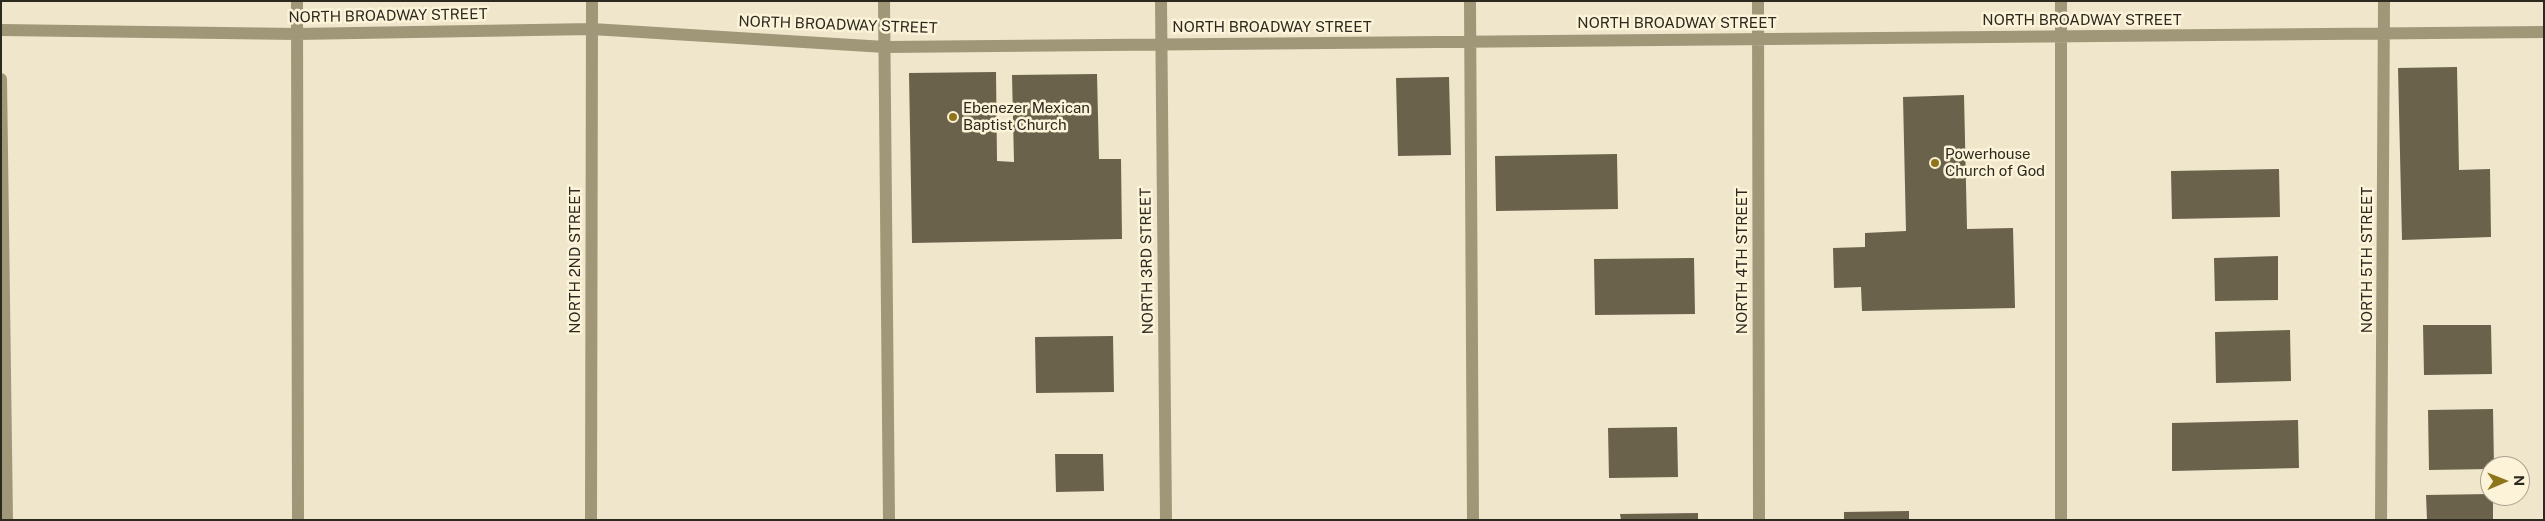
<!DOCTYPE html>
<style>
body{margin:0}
#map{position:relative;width:2545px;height:521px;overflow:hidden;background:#efe6cc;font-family:"Public Sans",sans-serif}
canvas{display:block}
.frame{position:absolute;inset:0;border:2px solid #2c291f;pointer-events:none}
.north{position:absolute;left:2480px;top:456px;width:50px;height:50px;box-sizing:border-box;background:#fcf3d9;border:1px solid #a9a28f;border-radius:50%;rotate:89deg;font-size:14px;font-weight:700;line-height:20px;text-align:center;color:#2c291f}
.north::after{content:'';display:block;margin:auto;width:18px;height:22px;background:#8f751a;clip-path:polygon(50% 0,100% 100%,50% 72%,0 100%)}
</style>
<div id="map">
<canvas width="2545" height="521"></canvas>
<div class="frame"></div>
<div class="north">N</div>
</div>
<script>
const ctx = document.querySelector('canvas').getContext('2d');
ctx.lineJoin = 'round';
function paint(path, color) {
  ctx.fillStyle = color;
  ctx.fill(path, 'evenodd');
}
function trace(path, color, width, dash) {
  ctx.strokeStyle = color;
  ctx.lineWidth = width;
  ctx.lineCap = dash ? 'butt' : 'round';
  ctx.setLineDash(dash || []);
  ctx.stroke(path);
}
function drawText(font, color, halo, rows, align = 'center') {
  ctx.font = font + ' "Public Sans",sans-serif';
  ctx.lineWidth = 5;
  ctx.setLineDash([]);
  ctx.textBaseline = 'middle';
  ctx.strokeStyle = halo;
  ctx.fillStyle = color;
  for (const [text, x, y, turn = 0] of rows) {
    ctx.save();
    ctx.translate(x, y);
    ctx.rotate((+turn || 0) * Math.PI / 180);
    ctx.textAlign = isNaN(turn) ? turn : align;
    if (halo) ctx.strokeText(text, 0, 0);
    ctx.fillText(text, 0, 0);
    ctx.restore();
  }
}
paint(new Path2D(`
 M2457,67L2459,170L2490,169L2491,237L2402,240L2398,68Z
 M996,72L997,161L1014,162L1012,75L1097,74L1099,159H1121L1122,239L912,243L909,73Z
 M1449,77L1451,155L1398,156L1396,78Z
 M1964,95L1967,229L2013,228L2015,308L1862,311L1861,287L1834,288L1833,248L1865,247V233L1906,231L1903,97Z
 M1617,154L1618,209L1496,211L1495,156Z
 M2279,169L2280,217L2172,219L2171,171Z
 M2278,256V300L2215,301L2214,258Z
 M1694,258L1695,314L1595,315L1594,259Z
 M2423,325H2491L2492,374L2424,375Z
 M2290,330L2291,381L2216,383L2215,332Z
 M1113,336L1114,392L1036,393L1035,337Z
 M2493,409L2494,466H2490V469L2429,470L2428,410Z
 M2298,420L2299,468L2172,471V423Z
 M1677,427L1678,477L1609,478L1608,428Z
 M1055,454H1103L1104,491L1056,492Z
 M2490,494L2493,496V520H2427L2426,495Z
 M1909,511V520H1844V512Z
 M1698,513V520H1621L1620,514Z`), '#6a624b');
trace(new Path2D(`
 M297,1L298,520
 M884,1L889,520
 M1161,1L1166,520
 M1470,1L1473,520
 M1758,1L1759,520
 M2061,1V520
 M1,30L297,34L592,29L885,47L2544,32
 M1,79L7,520
 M591,520L592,1
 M2381,520L2384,1`), '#a09678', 12);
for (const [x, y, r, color] of [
 [953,117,5,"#8f751a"],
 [1935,163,5,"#8f751a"]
]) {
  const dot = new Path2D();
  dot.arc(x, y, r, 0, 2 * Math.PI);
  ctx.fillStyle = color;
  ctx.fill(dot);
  trace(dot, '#fcf3d9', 2);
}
drawText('15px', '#2c291f', '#fcf3d9', [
 ["NORTH BROADWAY STREET",388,16,-1],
 ["NORTH BROADWAY STREET",2082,20],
 ["NORTH BROADWAY STREET",1677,23],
 ["NORTH BROADWAY STREET",838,25,2],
 ["NORTH BROADWAY STREET",1272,27],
 ["NORTH 2ND STREET",575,260,-90],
 ["NORTH 5TH STREET",2367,260,-90],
 ["NORTH 3RD STREET",1147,261,-91],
 ["NORTH 4TH STREET",1742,261,-90]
]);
drawText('15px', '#2c291f', '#fcf3d9', [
 ["Ebenezer Mexican",963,108],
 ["Baptist Church",963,125],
 ["Powerhouse",1945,154],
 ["Church of God",1945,171]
], 'left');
</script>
